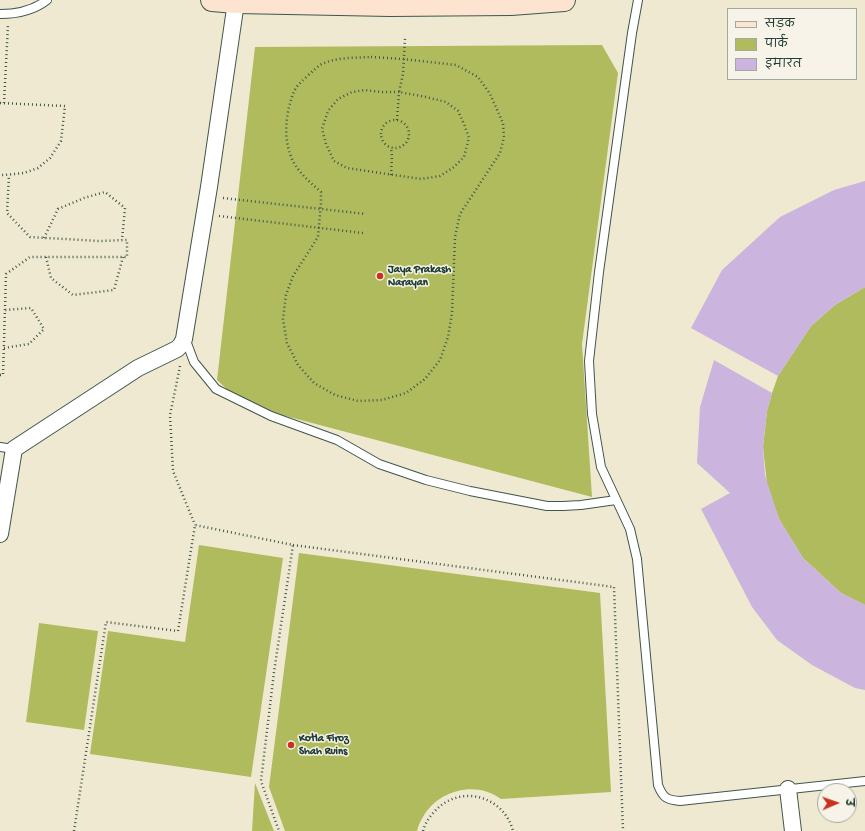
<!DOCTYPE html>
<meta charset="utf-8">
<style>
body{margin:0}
#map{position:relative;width:865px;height:831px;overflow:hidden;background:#f0e9d1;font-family:"Gochi Hand","Playpen Sans Deva",sans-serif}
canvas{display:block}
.legend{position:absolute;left:727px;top:8px;width:130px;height:72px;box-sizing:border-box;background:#f7f3e8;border:1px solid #a1aaa0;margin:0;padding:5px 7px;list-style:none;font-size:12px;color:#1f3d34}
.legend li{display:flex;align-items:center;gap:8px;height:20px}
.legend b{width:20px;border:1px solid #a1aaa0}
.north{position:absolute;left:817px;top:783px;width:40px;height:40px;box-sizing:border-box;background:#f7f3e8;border:1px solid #a1aaa0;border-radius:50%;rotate:88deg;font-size:11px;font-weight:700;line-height:16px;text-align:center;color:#1f3d34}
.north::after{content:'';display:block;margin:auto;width:14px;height:18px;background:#c8321e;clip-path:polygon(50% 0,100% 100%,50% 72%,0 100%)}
</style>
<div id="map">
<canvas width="865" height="831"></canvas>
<ul class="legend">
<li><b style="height:5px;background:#fde4d1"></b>सड़क</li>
<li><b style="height:11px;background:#afbb5c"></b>पार्क</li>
<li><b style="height:11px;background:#cbb4de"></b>इमारत</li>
</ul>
<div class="north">उ</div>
</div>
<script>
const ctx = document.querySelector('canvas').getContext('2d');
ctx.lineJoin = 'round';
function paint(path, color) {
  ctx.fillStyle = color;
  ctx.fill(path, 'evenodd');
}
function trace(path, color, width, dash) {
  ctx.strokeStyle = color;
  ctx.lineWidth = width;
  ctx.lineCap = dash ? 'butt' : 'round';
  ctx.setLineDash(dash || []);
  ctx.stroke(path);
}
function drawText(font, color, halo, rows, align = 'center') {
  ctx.font = font + ' "Gochi Hand",sans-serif';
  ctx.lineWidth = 3;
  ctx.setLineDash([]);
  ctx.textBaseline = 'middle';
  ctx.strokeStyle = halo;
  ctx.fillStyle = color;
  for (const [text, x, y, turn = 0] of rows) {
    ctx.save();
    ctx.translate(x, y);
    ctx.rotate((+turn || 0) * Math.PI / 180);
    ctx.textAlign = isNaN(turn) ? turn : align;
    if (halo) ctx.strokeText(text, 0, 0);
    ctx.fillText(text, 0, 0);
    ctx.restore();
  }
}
paint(new Path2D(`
 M602,45L618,73L582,344L592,497L244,405L217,380L255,47Z
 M865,287V605L841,593L803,558L779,519L767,484L763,447L767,411L772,393L778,376L811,326L835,305Z
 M199,545L283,558L251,777L90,754L108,631L185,642Z
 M299,553L600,593L611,792L501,799C476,780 438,790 423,817C420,822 418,826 417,831H285L269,787Z
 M39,623L98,631L84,730L26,722Z
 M255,783L274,831H252Z`), '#afbb5c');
paint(new Path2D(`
 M865,181V287L835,305L811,326L778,376L691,328L722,270L780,217L834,190Z
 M714,360L772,393L767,411L763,447L765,475L779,519L803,558L841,593L865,605V690L855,688L812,665L777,640L752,607L701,509L730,493L697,463L700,407Z`), '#cbb4de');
const service = new Path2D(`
 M638,0L632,33L599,272L589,361L592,414L601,467L630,529L637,559L658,785C663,798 667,800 680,801L865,781
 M0,14C17,14 34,10 47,0
 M185,338L194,362L216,389L271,416L337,440L379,464L426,480L470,491L547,506H563L581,505L616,500
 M0,447L14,449`);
const minor = new Path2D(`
 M0,534L14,449L138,368L177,349L181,345L184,339L209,187L236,2
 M788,789L793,831`);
const secondary = new Path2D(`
 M212,0L236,2L390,5L511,4L564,0`);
trace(service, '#3e574c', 10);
trace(minor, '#3e574c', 18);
trace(secondary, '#3e574c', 24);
trace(new Path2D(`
 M371,57L403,59L456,65L478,77L490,94L503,123L504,137L500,153L460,214L455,237L452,313L448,337L440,360L425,379L406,393L382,400L358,401L335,395L314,383L298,365L287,343L283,319L286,295L293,276L318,237L321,203V192C311,183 301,175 294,163C283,143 285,117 292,97C293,94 294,91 296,88C298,84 316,68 320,65C335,57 354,58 371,57Z
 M0,103L65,106L61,141L50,158L38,168L24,173L4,175H0
 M4,103L8,25
 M381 134a14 14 0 1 1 28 0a14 14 0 1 1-28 0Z
 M397,120L399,92H381L365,90L352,92L338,99L328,111L322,129L326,144L334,161L347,168L421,179L440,176L454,167L464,157L469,138L464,124L458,111L446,102L426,97L399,92L403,74L405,38
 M391,175L392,156L391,148
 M223,198L366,214
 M219,216L363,233
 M44,238L58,209L84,198L105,192L125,208L122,240
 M46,257L51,278L73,295L114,290L123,257
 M4,348L29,344L44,329L31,308L5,310
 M180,366L176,386L170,415L173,471L195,525
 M0,375H3L6,274L30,257H127V240L99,241L30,237L7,213L9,175
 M293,545L614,587L623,831
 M74,831L106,622L178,631L195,525L293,545L274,672L261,781L279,831
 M423,831C425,823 430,816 436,810C461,784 504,796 513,831`), '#3e574c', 2.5, [1, 3]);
trace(service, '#fff', 8);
trace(minor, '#fff', 16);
trace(secondary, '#fde4d1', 22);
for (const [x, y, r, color] of [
 [380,276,4,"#c8321e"],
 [291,745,4,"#c8321e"]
]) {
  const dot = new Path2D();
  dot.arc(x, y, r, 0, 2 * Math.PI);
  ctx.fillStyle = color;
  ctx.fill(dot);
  trace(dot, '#f7f3e8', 1.5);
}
drawText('bold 11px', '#1f3d34', '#f7f3e8', [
 ["Jaya Prakash",388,270],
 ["Narayan",388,283],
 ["Kotla Firoz",299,739],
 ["Shah Ruins",299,752]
], 'left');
</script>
